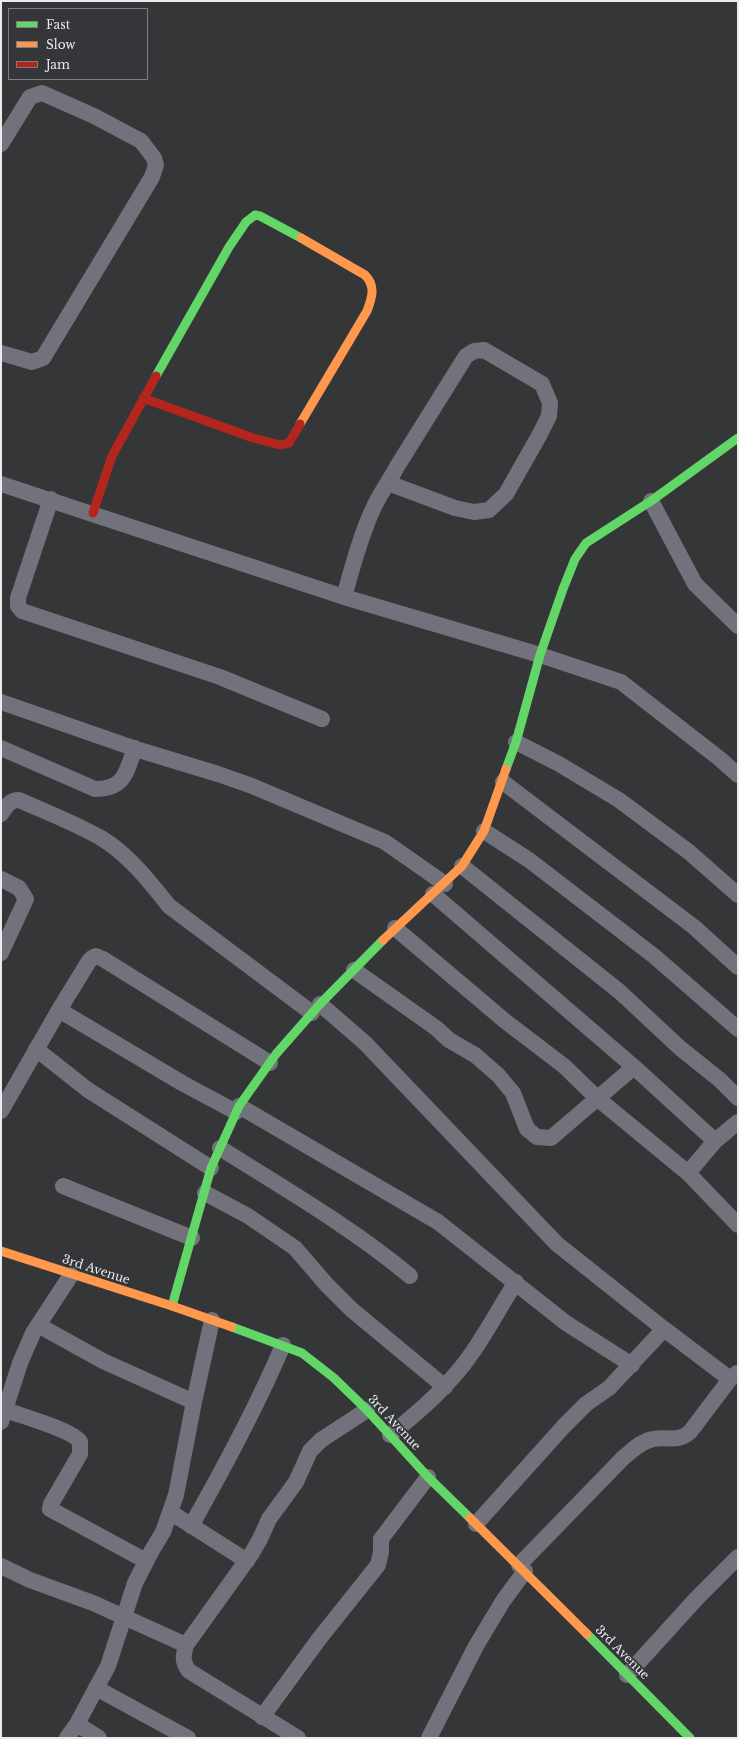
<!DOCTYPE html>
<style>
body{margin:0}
#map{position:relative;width:739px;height:1739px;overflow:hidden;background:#353638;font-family:"Libre Baskerville",serif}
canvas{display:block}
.frame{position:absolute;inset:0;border:2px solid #eaebed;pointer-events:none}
.legend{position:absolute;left:8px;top:8px;width:140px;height:72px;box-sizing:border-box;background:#343639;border:1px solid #7d7e81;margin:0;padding:5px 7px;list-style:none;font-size:12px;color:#eaebed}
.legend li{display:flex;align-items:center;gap:8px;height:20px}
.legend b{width:20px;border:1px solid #7d7e81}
</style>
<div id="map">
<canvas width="739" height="1739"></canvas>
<div class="frame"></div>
<ul class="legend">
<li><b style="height:5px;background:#63d668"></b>Fast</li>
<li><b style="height:5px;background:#ff974d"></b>Slow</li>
<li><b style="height:5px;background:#b3261e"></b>Jam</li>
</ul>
</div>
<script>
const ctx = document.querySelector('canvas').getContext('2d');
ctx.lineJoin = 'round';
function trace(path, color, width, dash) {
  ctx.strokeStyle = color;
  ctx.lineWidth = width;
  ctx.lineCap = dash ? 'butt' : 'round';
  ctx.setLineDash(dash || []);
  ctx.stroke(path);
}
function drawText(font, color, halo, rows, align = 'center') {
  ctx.font = font + ' "Libre Baskerville",serif';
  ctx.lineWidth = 3.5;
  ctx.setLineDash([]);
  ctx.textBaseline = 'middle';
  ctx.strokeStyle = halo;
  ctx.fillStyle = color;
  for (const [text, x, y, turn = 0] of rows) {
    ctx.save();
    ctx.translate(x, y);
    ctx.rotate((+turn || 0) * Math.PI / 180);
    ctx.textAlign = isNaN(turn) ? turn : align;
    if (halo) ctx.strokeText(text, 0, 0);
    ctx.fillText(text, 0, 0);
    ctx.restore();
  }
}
trace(new Path2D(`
 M1,144L30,97L42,93L94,116L141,141L154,158L156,165L152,177L43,358L32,362L1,353
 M1,484L344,597L540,655L621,682L720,759L738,775
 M51,499L18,598V606L22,611L220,677L322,719
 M651,501L695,584L738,626
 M344,597C352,568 360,538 372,511C379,495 390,480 398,465L466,356L474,351L484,350L542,384L550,403L549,416L540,434L506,494L489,510L474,512L455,508L388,483
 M1,702L139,750L218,774L252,786L385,842L445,884
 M516,742L559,764L619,800L689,852L738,895
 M1,748L95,789C125,789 126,772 135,748
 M503,782L694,927L738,967
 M1,814C6,807 9,800 19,800C46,812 75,823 101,838C127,853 150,882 169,906L312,1013
 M484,831L529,860L654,956L738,1029
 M462,866L620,992L680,1048L720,1080L738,1098
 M1,879L19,888L26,899L1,953
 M433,894L634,1067L715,1141
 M395,928L505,1021L564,1066L597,1098L688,1173L738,1225
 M354,970L436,1028L449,1040L475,1055L498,1075L513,1093L527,1129L537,1137L551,1138L634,1067
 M320,1004L365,1043L557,1244L664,1329L730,1379
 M59,1010L182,1083L236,1112
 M36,1049L88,1090L211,1168
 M239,1106L438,1222L566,1323L632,1365
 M1,1111L59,1010L89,961L92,958L96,956L103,959L270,1063
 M220,1148C285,1189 351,1227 410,1276
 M688,1173L715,1141L738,1122
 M63,1186L192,1238
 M205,1193L248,1216L295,1248L326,1284L352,1310L445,1387
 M38,1325L103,1361L194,1402
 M6,1410C21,1416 73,1430 80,1442V1454L51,1504L50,1509L146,1561
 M1,1422L20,1363L33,1333L71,1275
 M390,1435C420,1411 450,1385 472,1353C488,1330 501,1305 516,1282
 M170,1512L247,1561
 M476,1524L564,1426L586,1404L609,1388L664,1329
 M191,1526C225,1466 257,1407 283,1345
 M519,1565L624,1457C633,1450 641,1441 653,1439C668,1436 677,1443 690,1432L730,1379L737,1373
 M1,1566L30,1580L93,1603L186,1645C183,1656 182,1662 189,1671L298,1738
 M186,1645L252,1553L260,1539L269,1519L296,1482L310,1451L321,1440L367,1410
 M627,1675L697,1598L738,1557
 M96,1688L188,1738
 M262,1717L319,1639L378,1565L381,1552V1539L428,1477
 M77,1724L99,1738
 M67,1738L77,1724L108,1666L135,1583L151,1552L163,1532L176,1495L194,1402L212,1320
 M429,1738L476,1646L503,1601L525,1571`), '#71727c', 16);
trace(new Path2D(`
 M156,376L229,247L246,222L255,215L260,216L301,238
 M506,769L516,742L540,655L563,589L575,559L586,543L651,501L738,438
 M172,1306L211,1168L239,1106L276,1054L320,1004L383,940
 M232,1327L302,1353L334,1378L367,1410L428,1477L470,1518
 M587,1634L690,1738`), '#63d668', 9);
trace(new Path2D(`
 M300,424L367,311C372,298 376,286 365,275L301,238
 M383,940L462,866L484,831L506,769
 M1,1251L172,1306L232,1327
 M470,1518L587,1634`), '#ff974d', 9);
trace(new Path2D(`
 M143,398L253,438L280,445L289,443L300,424
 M93,513L112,456L156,376`), '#b3261e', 9);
drawText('12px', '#eaebed', '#343639', [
 ["3rd Avenue",96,1270,18],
 ["3rd Avenue",394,1423,47],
 ["3rd Avenue",622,1653,45]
]);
</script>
